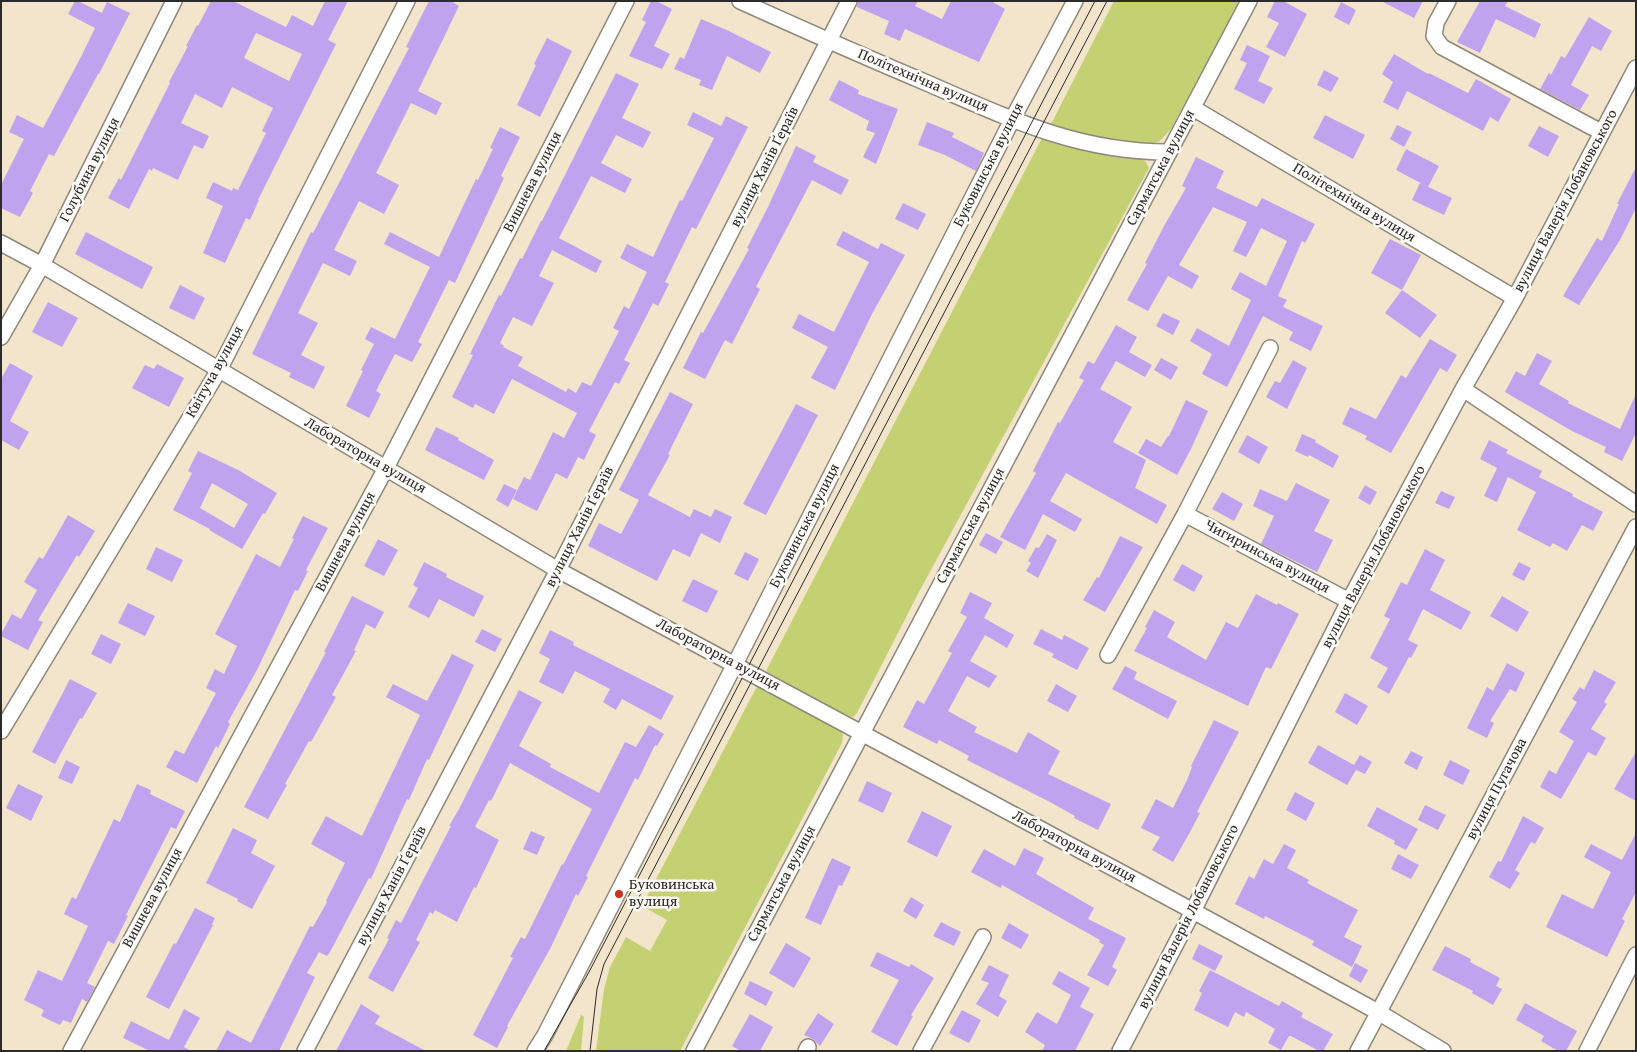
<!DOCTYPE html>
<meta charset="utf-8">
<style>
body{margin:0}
#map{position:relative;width:1637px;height:1052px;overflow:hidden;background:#f2e5cb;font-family:"Gentium Book Plus",serif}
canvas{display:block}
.frame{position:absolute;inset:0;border:2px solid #2b2b2b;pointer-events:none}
</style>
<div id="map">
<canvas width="1637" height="1052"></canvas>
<div class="frame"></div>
</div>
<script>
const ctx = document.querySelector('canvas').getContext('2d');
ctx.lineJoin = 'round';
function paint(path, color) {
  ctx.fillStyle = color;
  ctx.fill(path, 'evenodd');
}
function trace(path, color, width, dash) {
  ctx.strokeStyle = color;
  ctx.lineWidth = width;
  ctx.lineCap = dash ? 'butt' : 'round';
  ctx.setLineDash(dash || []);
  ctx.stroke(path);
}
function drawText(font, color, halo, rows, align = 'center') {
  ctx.font = font + ' "Gentium Book Plus",serif';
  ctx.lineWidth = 5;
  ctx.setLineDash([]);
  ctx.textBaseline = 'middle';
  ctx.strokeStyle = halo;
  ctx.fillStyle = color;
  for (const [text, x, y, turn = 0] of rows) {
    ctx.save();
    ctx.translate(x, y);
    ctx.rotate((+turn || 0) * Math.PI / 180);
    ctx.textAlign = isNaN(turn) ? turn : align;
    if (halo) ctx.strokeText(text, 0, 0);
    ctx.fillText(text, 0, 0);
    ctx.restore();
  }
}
paint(new Path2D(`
 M1114,1H1240L1171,129L1160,141L1145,146L1097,140L1050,126Z
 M1043,136L1139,158L1146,162L1149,168L919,592L857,713L853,717L845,715L767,672V669Z
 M760,685L838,727L843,735L842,743L680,1051H596L604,989L610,967L626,937L650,951L667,920L642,906L756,688Z
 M581,1015L584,1017L581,1051H566Z`), '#c3d173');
paint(new Path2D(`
 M75,1H78L102,13L107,2L130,13L99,74H98L54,156L49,154L30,191L33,193L20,217L1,208V185L24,139L9,132L17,115L43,128L82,55L95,28L68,14Z
 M211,1H233L286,27L292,15L313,26L325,1H348L328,40L336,44L258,200H259L250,220L246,218L225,263L203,253L223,206L206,198L213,182L232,191L233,188L238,190L266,133L262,131L273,108L232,87L222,108L195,94L181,123L209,136L203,149L194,145L178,180L153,168L152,171L149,169L129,209L108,198L119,178L121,180L170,83L169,82L188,46H186L197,25L198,26ZM256,33L302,54L289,81L244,58Z
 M429,1H451L459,6L418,91L442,103L436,115L411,103L376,173L399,185L384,214L359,201L334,250L357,261L350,276L323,263L298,313L318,323L301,355L325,367L314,389L289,377L291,373L252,354L311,232L313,233L409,48L406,47Z
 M651,1H656L672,9L654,46L670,54L662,69L629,56L646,22L642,20Z
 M858,1H918L915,6L942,19L951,1H991L1005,9L979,62L905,29L900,41L884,34L889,21L857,7Z
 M1275,1H1283L1307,14L1285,57L1266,47L1279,23L1267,17Z
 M1381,1H1423L1414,18Z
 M1480,1H1508L1505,6L1541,24L1535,38L1496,19L1480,53L1457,42Z
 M1341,2L1356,10L1349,25L1334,17Z
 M1589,17L1612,31L1601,51L1592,46L1571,85L1589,95L1580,110L1540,89L1549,73L1551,75L1561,56L1565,58Z
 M701,19L729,31L771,52L760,73L727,56L712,90L699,85L701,80L674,69L680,57L684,59Z
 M547,38L572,51L540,117L517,105L536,65L534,64Z
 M1247,45L1270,56L1258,81L1273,88L1264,104L1234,89L1247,63L1240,60Z
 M1394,54L1428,74L1429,73L1468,93L1476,79L1511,99L1498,122L1490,117L1483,131L1407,91L1398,110L1383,102L1393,82L1382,74Z
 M1324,70L1339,78L1331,92L1317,85Z
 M616,73L639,84L622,118L651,132L643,148L616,135L601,163L632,179L625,193L591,176L559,238L602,261L596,273L552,250L539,276L554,283L532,326L513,317L500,343L504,346L503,347L523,357L518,366L566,392L568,388L576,393L582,382L591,386L619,331L613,328L624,306L629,309L647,272L620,258L627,244L653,257L680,200L682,201L714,138L687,125L693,112L721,126L726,116L748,127L696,229L692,227L665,282L669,284L658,306L653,303L624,360L630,363L619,384L615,382L589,431L596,435L584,460L578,457L567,479L556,473L537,511L513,499L524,477L530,480L553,432L564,438L577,413L512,379L494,414L475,404L473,408L452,397L473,355L470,354L499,295L501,296L520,258L522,259L541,221H542Z
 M839,80L859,90L858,94L898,109L876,164L863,157L875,133L866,130L869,121L829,100Z
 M1325,115L1365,135L1353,159L1313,138Z
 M927,122L954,133L952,137L984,153L976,171L945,155L918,145Z
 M1397,125L1412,132L1404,147L1390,139Z
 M1539,126L1559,136L1548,157L1528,146Z
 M500,127L520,137L501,176L504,178L455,283L449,280L418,342L422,344L412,362L395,354L376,391L381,394L369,418L346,406L363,371L361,370L374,344L365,339L371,327L395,339L430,267L384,244L390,232L439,257L476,179L478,180L493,149L490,148Z
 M796,146L816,156L813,162L849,180L841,195L812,180L756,287L760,289L732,344L725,340L705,379L683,368L701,332L703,333L749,249L747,248L768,207Z
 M1406,149L1439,166L1428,187L1396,170Z
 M1196,157L1224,171L1216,188L1257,207L1262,198L1315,224L1305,243L1302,241L1278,296L1287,300L1283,307L1323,326L1311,351L1289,340L1293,332L1263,316L1227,387L1202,374L1212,354L1190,341L1197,328L1229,346L1251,300L1231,289L1240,272L1266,286L1287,241L1261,228L1246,257L1233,251L1247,222L1213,207L1179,265L1199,276L1192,289L1168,276L1148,311L1127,300L1147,264L1145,263L1164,226L1186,188L1182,186Z
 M1636,167V208L1620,240L1579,305L1563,296L1597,238L1602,241L1619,204H1617Z
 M1420,183L1452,198L1444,215L1412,200Z
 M903,203L926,214L918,230L895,219Z
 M843,231L878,249L881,243L905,255L872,314L835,390L811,378L828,347L792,328L799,314L834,332L869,262L836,245Z
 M86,232L153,267L142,289L75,254Z
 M1390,239L1421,255L1402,290L1371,273Z
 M180,285L205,298L194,320L169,308Z
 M1402,290L1437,315L1420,338L1385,313Z
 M48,302L78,318L62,347L32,332Z
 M1163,313L1180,321L1173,335L1156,326Z
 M1116,325L1137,337L1129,352L1152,365L1145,377L1116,361L1100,389L1132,407L1113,442L1146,460L1135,488L1167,505L1157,524L1066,473L1050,501L1082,519L1075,532L1043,514L1025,550L1000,537L1036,473L1033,471L1058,422L1060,423L1084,380L1079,378L1088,361L1094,364Z
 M1430,339L1457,355L1447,372L1440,368L1391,453L1365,439L1367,436L1342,424L1350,407L1376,419L1401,375L1406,378Z
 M1537,353L1552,361L1539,384L1569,401L1568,403L1620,429L1636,394V433L1622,461L1604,452L1606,447L1572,431L1505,392L1516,371L1525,376Z
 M1161,358L1178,367L1171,380L1154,370Z
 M1293,360L1307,368L1287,409L1266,397L1275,381L1280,383Z
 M10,363L33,376L10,421L29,432L19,450L1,440V379Z
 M157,364L184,378L169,407L132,388L145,365L154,369Z
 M670,392L693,404L668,454L670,455L648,495L690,517L694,509L711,517L715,509L732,517L720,543L701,533L690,557L673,549L657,581L588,546L599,523L621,534L639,500L619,490Z
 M1186,400L1208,411L1191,449L1177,475L1138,453L1146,439L1161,447L1168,436H1169Z
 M796,404L818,415L766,515L743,504Z
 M436,427L459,438L458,440L494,460L484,480L425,450Z
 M1302,434L1316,440L1315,442L1339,456L1333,468L1309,455L1308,457L1295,451Z
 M1247,435L1268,447L1259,464L1238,452Z
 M1489,440L1508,450L1506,453L1542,471L1539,477L1573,494L1572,496L1603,512L1593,531L1582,525L1567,551L1553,543L1550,547L1517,530L1536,492L1508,477L1497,502L1484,496L1497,468L1480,459Z
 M198,451L238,470L277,493L265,514L263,513L242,549L209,530L210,529L173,510L192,473L188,471ZM212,483L248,504L234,528L200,508Z
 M1296,483L1330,500L1314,531L1333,540L1317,572L1261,544L1274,516L1253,506L1260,489L1287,501Z
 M504,484L517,490L508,507L496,500Z
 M1365,485L1377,492L1370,505L1358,498Z
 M1441,491L1455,497L1449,509L1435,503Z
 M1222,492L1243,504L1234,521L1212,509Z
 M68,515L95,531L79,557L77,555L38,620L43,622L28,650L1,636V634L12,614L21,619L37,590L24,582L39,557L43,559Z
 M303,516L328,528L306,570L308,571L298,591L295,590L258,668L228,722L230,724L218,748L216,746L197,783L166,767L175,750L184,754L216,693L206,688L215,669L224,674L237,646L215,634L256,554L280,567L294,539L292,538Z
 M986,533L1003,542L996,554L979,545Z
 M1047,534L1057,540L1038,578L1026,571L1031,563L1028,561L1036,547L1039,548Z
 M1120,536L1143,547L1105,612L1083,600L1097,577L1099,578Z
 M378,539L398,550L384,576L364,566Z
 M156,547L183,560L172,582L146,569Z
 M1425,549L1445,560L1430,590L1471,612L1461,630L1423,609L1408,640L1418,645L1411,658L1409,657L1389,694L1377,687L1388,668L1370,658L1390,619L1384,616L1401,582L1407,585Z
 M745,552L759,559L748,581L734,574Z
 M424,562L447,574L446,577L484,596L474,617L439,599L429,618L408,607L418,588L413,585Z
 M1519,562L1531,568L1524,581L1512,575Z
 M1182,564L1203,576L1194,592L1173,580Z
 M693,579L718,591L707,613L682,601Z
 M970,592L992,603L984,618L1014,635L1007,648L985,635L970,661L997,676L989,688L967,676L948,711L977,727L974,732L1017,753L1028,732L1060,751L1048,774L1111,804L1098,830L1074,818L1075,816L1048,801L967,760L969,756L939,740L937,744L903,727L917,700L924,704L952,653L948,651L967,617L960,613Z
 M1256,594L1277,605L1278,603L1299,614L1271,669L1266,667L1248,706L1134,651L1147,628L1145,627L1154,610L1175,622L1167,637L1206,660L1226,622L1238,628Z
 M352,596L384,612L375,629L366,624L354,650L356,651L332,695L336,697L311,742L309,741L285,784L287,785L268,819L244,807L326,652H324Z
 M1502,596L1529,612L1517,632L1490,616Z
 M128,603L155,616L145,636L118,623Z
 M482,629L502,639L495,652L475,642Z
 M1041,629L1062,640L1064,635L1089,648L1077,670L1052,657L1054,654L1033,644Z
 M550,630L574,642L573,645L674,696L661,720L622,699L616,710L603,702L610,689L575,671L563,694L539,682L550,659L539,653Z
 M101,634L121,644L111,664L91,654Z
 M452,654L474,665L429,760L427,759L409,800L407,799L371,879L369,878L330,952L327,956L319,952L307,973L315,977L279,1051H216L227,1030L251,1043L310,926L313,927L327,902L326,901L345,863L311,844L326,816L362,836L420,715L386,697L393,684L427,701Z
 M1507,663L1525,673L1516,692L1510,689L1490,721L1494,723L1487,738L1467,728L1487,687L1493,691Z
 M1125,666L1137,672L1134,679L1177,701L1168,719L1112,689Z
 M1594,670L1616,682L1604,702L1607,704L1591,729L1606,738L1596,756L1588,752L1561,799L1540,787L1549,770L1556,774L1574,741L1559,732L1577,702L1572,699L1580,687L1584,690Z
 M70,679L97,693L82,719L80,718L55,764L32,752Z
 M1056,684L1077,696L1068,712L1047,701Z
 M519,690L542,702L519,746L551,764L550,767L599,793L625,742L636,747L649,725L664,734L657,746L655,745L638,780L635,778L586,876L588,877L578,896L576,894L551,947L507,1026L508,1027L497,1048L473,1035L513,958L510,957L521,937L525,939L562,864L563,865L592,809L510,763L491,801L489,800L475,827L499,840L476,888L474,887L457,922L435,910L433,914L430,912L416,940L420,942L393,992L368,978L389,939L387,938L396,920L401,923L451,826H449L459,809Z
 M1345,693L1368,706L1357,725L1335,712Z
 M1214,720L1239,732L1197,812L1200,813L1190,832L1173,862L1152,850L1160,837L1141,828L1156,799L1173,808L1187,780L1192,767L1191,766Z
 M1318,745L1354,765L1360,755L1372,762L1365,774L1356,770L1347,785L1308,763Z
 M1411,751L1423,757L1417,770L1404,763Z
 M1636,752V801L1614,789Z
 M66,760L80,767L72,784L58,778Z
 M1450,760L1470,770L1463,785L1443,775Z
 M867,781L892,793L883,813L858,801Z
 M18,784L43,796L31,821L6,808Z
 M137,784L151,790L150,794L185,811L176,829L171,827L126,915L128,916L114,944L108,941L87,983L95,987L87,1002L82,999L71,1023L63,1020L60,1025L41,1016L44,1010L24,1000L38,970L62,981L88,926L64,914L72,897L76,899L114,819L120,822Z
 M1295,792L1315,803L1306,821L1286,810Z
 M1425,805L1446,815L1438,830L1418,820Z
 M1377,807L1418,829L1406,850L1394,844L1395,841L1367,826Z
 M922,811L952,826L937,857L907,842Z
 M1523,816L1544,828L1535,844L1531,842L1515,870L1520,873L1510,889L1489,877L1498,861L1501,862Z
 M233,828L257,840L251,853L275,866L252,909L237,901L238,899L206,883Z
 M531,831L545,837L537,855L523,849Z
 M1636,833V892L1622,919L1625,921L1607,957L1546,927L1562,894L1593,909L1611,872L1584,857L1591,844L1622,860Z
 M1284,844L1296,850L1287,868L1309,880L1307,883L1358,910L1344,937L1362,946L1352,967L1312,945L1314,941L1265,916L1264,919L1235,904L1249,876L1254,879L1264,859L1273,864Z
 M1024,848L1044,858L1036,874L1094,908L1088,919L1126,938L1112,967L1117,970L1108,986L1087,975L1104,945L1099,942L1100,940L1002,885L1001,888L971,872L984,849L1015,866Z
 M1398,854L1419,865L1411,879L1391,869Z
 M832,858L851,867L842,886L839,885L821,925L805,918Z
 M911,897L924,905L916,919L903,911Z
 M195,908L215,918L212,924L213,925L169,1009L146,997L174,943L176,944Z
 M941,922L961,932L954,946L933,936Z
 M1009,923L1029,935L1021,949L1001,938Z
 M786,943L811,958L794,988L769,973Z
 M1199,944L1223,956L1215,971L1192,959Z
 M1445,946L1471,959L1470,962L1500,978L1496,986L1502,989L1493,1005L1472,993L1473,991L1432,970Z
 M877,952L909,967L911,964L934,978L911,1015L913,1016L897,1046L871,1032L899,980L870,966Z
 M1355,963L1368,970L1361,983L1349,976Z
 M989,965L1009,975L999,996L1007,1001L998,1017L976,1004L989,983L981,980Z
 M1210,970L1279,1006L1282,1001L1303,1013L1301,1017L1333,1034L1323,1051H1319L1291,1036H1289L1281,1050L1268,1043L1275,1029L1246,1012L1244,1017L1235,1012L1228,1027L1194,1010L1202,993L1199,991Z
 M1059,971L1090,988L1080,1007L1094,1014L1075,1051H1042L1045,1045L1025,1032L1037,1012L1057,1024L1071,995L1052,984Z
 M750,981L773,992L766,1006L744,994Z
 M1525,1003L1577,1031L1566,1051H1558L1541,1041L1544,1036L1516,1020Z
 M361,1004L380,1016L375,1024L426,1051H336Z
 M184,1009L200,1018L184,1047L191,1051H150L123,1038L131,1021L169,1040Z
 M962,1010L981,1020L969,1043L949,1033Z
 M818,1013L834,1024L820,1046L813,1039L804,1035Z
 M750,1014L773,1027L760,1051H741L732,1046Z`), '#c0a3ee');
const street = new Path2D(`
 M740,1C802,29 865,57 927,83C1010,119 1078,152 1169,152
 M1448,1L1436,23L1434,36L1442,47L1601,132
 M1193,108L1515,298
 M1,243L42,265L558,570L1193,911L1378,1012L1443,1051
 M1,337L42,265L174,1
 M1463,389L1636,504
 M1185,514L1349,601
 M1108,655L1185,514L1270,348
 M1,731L219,370L407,1
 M71,1051L386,468L626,1
 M305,1051L558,570L849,1
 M535,1051L545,1035L735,664L1012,120L1075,1
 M694,1051L1249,1
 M806,1051L808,1047
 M921,1051L983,937
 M1120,1051L1193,911L1349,601L1463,389L1515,298L1636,68
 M1358,1051L1636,527
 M1587,1051L1636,955`);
trace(street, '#8e887b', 18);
trace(street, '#fff', 15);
trace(new Path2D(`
 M544,1051L589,972L1095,1
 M590,1051L597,989L604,964L1107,1`), '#2b2b2b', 1);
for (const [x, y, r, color] of [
 [619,894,5,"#c8321e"]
]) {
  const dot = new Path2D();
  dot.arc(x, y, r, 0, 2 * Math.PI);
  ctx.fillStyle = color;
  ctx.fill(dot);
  trace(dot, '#fdfcf7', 2);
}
drawText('15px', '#2b2b2b', '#fdfcf7', [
 ["Політехнічна вулиця",923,81,23],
 ["Буковинська вулиця",989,165,-63],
 ["вулиця Ханів Ґераїв",765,167,-63],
 ["Сарматська вулиця",1161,168,-62],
 ["Голубина вулиця",90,170,-63],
 ["Вишнева вулиця",533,182,-63],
 ["вулиця Валерія Лобановського",1566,201,-62],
 ["Політехнічна вулиця",1354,203,31],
 ["Квітуча вулиця",215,372,-61],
 ["Лабораторна вулиця",365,456,30],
 ["Буковинська вулиця",805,526,-63],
 ["Сарматська вулиця",971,526,-62],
 ["вулиця Ханів Ґераїв",580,527,-63],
 ["Вишнева вулиця",346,542,-62],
 ["Чигиринська вулиця",1267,557,28],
 ["вулиця Валерія Лобановського",1374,557,-62],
 ["Лабораторна вулиця",718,655,28],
 ["вулиця Пугачова",1497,789,-62],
 ["Лабораторна вулиця",1074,847,28],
 ["Сарматська вулиця",782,884,-62],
 ["вулиця Ханів Ґераїв",392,886,-62],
 ["Вишнева вулиця",153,898,-62],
 ["вулиця Валерія Лобановського",1189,917,-63]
]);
drawText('15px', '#2b2b2b', '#fdfcf7', [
 ["Буковинська",629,885],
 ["вулиця",629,902]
], 'left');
</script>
